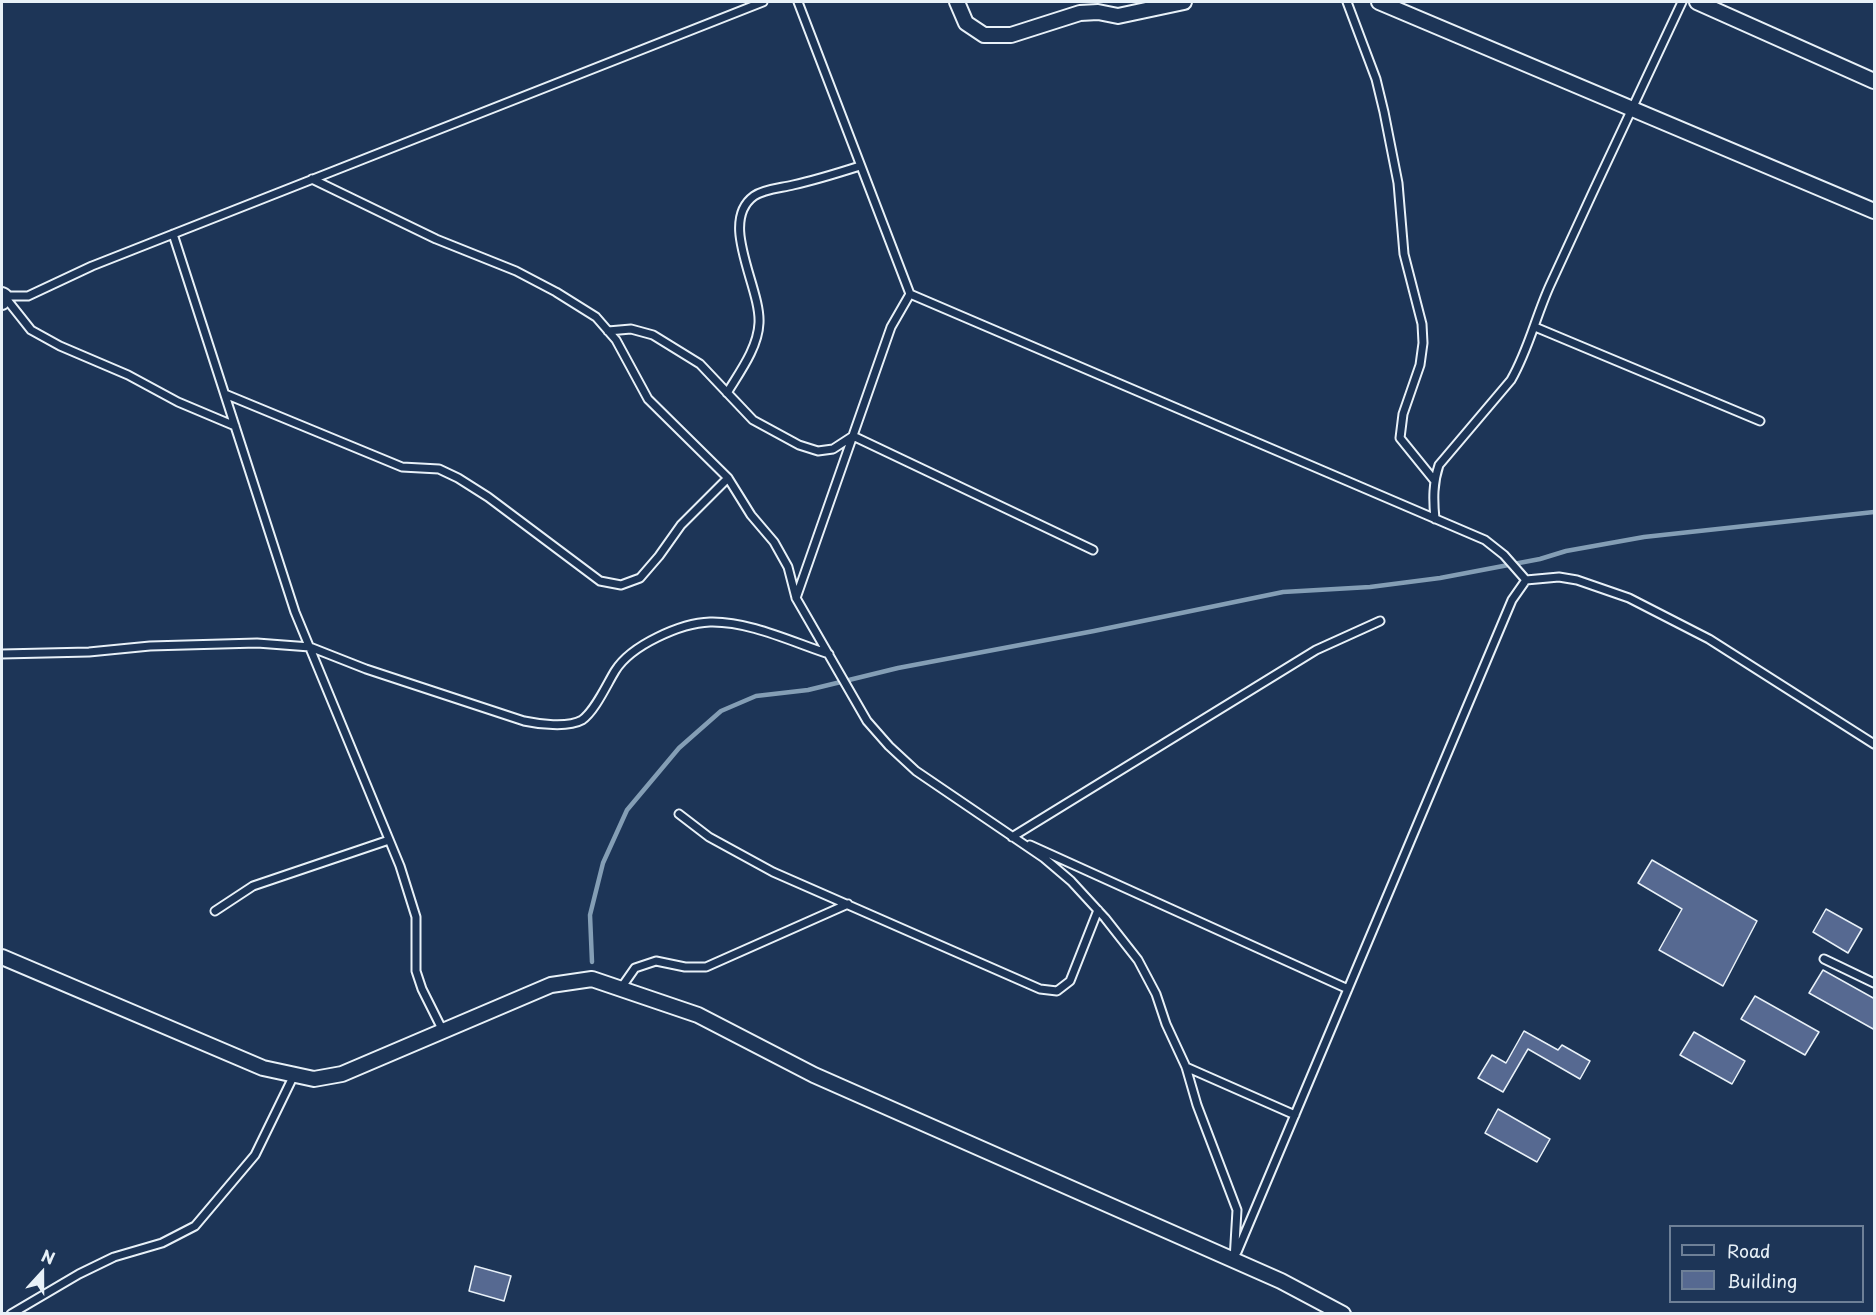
<!DOCTYPE html>
<style>
body{margin:0}
#map{position:relative;width:1876px;height:1315px;overflow:hidden;background:#1d3557;font-family:"Playpen Sans",sans-serif}
canvas{display:block}
.frame{position:absolute;inset:0;border:3px solid #e8f1f8;pointer-events:none}
.legend{position:absolute;left:1669px;top:1225px;width:195px;height:78px;box-sizing:border-box;background:#1d3557;border:2px solid #6e8097;margin:0;padding:8px 10px;list-style:none;font-size:18px;color:#e8f1f8}
.legend li{display:flex;align-items:center;gap:12px;height:30px}
.legend b{width:30px;border:2px solid #6e8097}
.north{position:absolute;left:12px;top:1243px;width:60px;height:60px;-webkit-text-stroke:4px #1d3557;paint-order:stroke;rotate:21deg;font-size:16px;font-weight:700;line-height:24px;text-align:center;color:#e8f1f8}
.north::after{content:'';display:block;margin:auto;width:21px;height:27px;background:#e8f1f8;clip-path:polygon(50% 0,100% 100%,50% 72%,0 100%)}
</style>
<div id="map">
<canvas width="1876" height="1315"></canvas>
<div class="frame"></div>
<ul class="legend">
<li><b style="height:8px;background:#1d3557"></b>Road</li>
<li><b style="height:16px;background:#566991"></b>Building</li>
</ul>
<div class="north">N</div>
</div>
<script>
const ctx = document.querySelector('canvas').getContext('2d');
ctx.lineJoin = 'round';
function trace(path, color, width, dash) {
  ctx.strokeStyle = color;
  ctx.lineWidth = width;
  ctx.lineCap = dash ? 'butt' : 'round';
  ctx.setLineDash(dash || []);
  ctx.stroke(path);
}
function paint(path, color) {
  ctx.fillStyle = color;
  ctx.fill(path, 'evenodd');
}
trace(new Path2D(`
 M592,962L590,915L603,863L627,810L679,748L721,711L756,696L808,690L898,668L1094,631L1283,592L1370,587L1440,578L1540,559L1566,551L1644,537L1874,512`), '#849eb5', 4.5);
const building = new Path2D(`
 M1652,860L1757,921L1723,986L1659,950L1682,909L1638,883Z
 M1826,909L1862,929L1848,953L1813,932Z
 M1823,970L1875,999V1030L1809,993Z
 M1755,996L1819,1032L1805,1055L1741,1019Z
 M1524,1031L1558,1050L1562,1045L1590,1061L1580,1079L1528,1049L1503,1092L1478,1078L1492,1055L1506,1063Z
 M1694,1032L1745,1061L1732,1084L1680,1055Z
 M1498,1109L1550,1139L1537,1162L1485,1133Z
 M475,1266L511,1276L504,1301L469,1291Z`);
paint(building, '#566991');
trace(building, '#e8f1f8', 1.5);
const lane = new Path2D(`
 M798,2L910,294L1485,540L1504,555L1526,580
 M1347,2L1376,79L1384,112L1398,183L1404,254L1422,324L1423,343L1420,365L1403,414L1400,438L1434,480
 M312,179L436,239L516,271L556,292L596,317L616,340L648,399L728,478L751,515L774,542L788,567L796,598L867,721L889,746L916,771L1044,858L1071,881L1105,918L1138,960L1156,994L1166,1024L1186,1067L1197,1105L1237,1210L1234,1260
 M173,234L295,612L400,866L416,917V971L422,989L443,1031
 M4,296H28L92,266L763,2
 M4,296L31,330L60,346L128,375L178,402L235,426
 M1535,327L1760,421
 M608,331L631,329L653,335L700,364L753,420L799,445L818,451L833,449L853,436L1093,550
 M727,393C739,373 758,348 759,323C761,287 718,222 754,196C764,189 781,188 793,185C816,180 838,173 860,166
 M225,394L402,467L439,469L458,478L488,497L600,581L621,585L640,578L659,556L681,525L728,478
 M1435,519C1433,499 1433,483 1439,465L1511,380C1529,349 1536,315 1551,283C1594,189 1638,95 1682,2
 M1526,580L1559,577L1577,580L1629,598L1709,639L1874,744
 M796,598L891,327L910,294
 M2,654L89,652L150,646L257,643L310,647L366,669L524,721C538,724 568,728 582,720C595,711 607,684 615,671C631,645 681,623 710,622C749,621 792,642 829,654
 M679,814L709,837L773,872L1040,989L1057,991L1070,981L1098,910
 M1012,837L1316,650L1380,621
 M1030,845L1348,989
 M215,911L253,886L389,840
 M1824,959L1874,983
 M621,988L635,968L656,961L685,967H706L848,904
 M1186,1067L1295,1115
 M1237,1252L1512,600L1526,580
 M11,1314L79,1274L114,1257L162,1243L195,1226L255,1155L294,1075`);
const street = new Path2D(`
 M957,2L966,23L984,35H1011L1080,13L1098,12L1118,16L1184,2
 M1379,2L1874,211
 M1697,2L1874,81
 M2,295L4,296L2,302
 M2,957L263,1068L314,1079L342,1074L551,985L592,979L698,1015L814,1075L1281,1281L1343,1314`);
trace(lane, '#e8f1f8', 11);
trace(street, '#e8f1f8', 18);
trace(lane, '#1d3557', 7);
trace(street, '#1d3557', 14);
</script>
